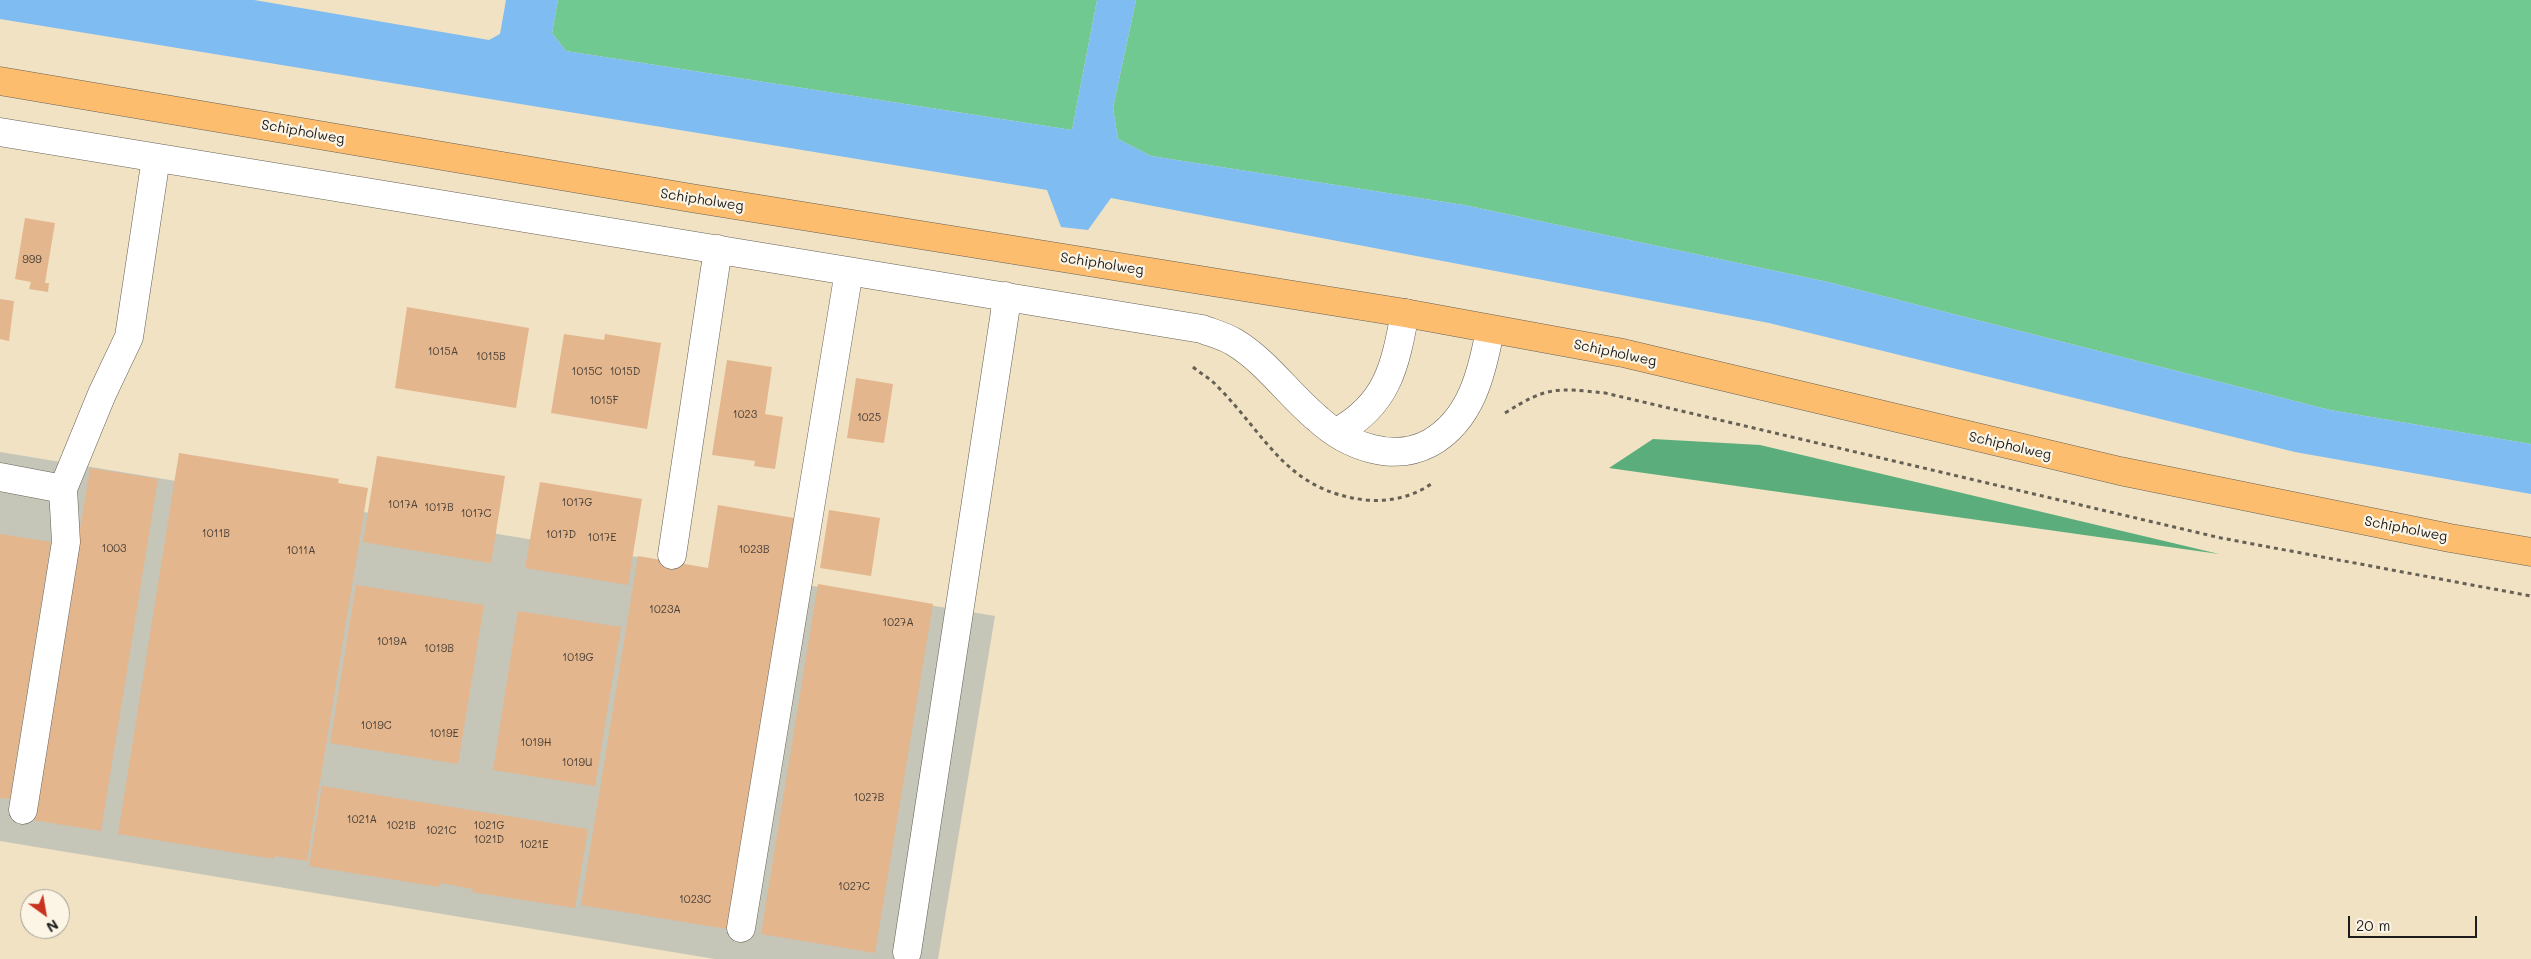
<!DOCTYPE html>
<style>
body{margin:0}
#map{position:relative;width:2531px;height:959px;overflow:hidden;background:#f0e2c3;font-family:Mali,sans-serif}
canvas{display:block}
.north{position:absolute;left:20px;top:889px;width:50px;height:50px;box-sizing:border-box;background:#fcf5e5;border:1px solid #a29e95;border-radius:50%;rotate:148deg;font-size:14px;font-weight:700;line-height:20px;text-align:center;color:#1c1c1c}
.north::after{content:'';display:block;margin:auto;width:18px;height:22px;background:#c8321e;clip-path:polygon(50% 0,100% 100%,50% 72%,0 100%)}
.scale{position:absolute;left:2348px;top:916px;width:129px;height:22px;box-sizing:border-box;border:2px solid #1c1c1c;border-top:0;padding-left:6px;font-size:15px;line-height:18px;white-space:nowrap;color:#1c1c1c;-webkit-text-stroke:4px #fcf5e5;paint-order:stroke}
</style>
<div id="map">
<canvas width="2531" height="959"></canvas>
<div class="north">N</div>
<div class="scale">20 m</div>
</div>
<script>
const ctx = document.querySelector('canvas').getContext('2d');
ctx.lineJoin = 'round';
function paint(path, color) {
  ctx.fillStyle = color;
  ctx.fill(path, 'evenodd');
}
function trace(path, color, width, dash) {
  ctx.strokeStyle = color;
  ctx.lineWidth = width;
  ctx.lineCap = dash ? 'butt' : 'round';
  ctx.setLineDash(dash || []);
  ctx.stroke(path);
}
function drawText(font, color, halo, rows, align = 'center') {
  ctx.font = font + ' Mali,sans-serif';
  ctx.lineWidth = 4.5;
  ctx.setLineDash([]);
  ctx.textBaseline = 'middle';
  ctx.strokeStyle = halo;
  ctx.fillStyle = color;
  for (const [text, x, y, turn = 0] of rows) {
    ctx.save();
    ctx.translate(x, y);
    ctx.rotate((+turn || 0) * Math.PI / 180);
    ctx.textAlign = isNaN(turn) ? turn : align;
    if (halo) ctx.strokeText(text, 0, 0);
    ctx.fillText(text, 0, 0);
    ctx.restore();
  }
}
paint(new Path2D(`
 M0,452L995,616L938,959H715L0,841Z`), '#c5c5b8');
paint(new Path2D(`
 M558,0H1097L1072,130L566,51L552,33Z
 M1136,0H2531V444L2330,410L1828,282L1464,205L1151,156L1118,139L1113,108Z`), '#6fc991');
paint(new Path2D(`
 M1653,439L1760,445L2219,554L1609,468Z`), '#5bad7b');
paint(new Path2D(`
 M0,0H254L489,40L500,34L506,0H558L552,33L566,51L1072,130L1097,0H1136L1113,108L1118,139L1151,156L1464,205L1828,282L2330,410L2531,444V494L2295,452L1769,323L1111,198L1088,230L1061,227L1047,190L0,19Z`), '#7fbcf2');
paint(new Path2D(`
 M25,218L55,223L45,283H49L48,292L29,289L31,282L15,279Z
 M0,299L14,301L9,341L0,339Z
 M407,307L529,328L516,408L395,388Z
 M564,334L604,340L605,334L661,343L647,429L551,413Z
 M727,360L772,367L765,414L783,417L775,469L754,466L755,461L712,455Z
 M856,378L893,384L884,443L847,438Z
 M179,453L339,479L338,483L368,488L307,861L275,856L274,859L118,834Z
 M377,456L505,476L491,563L363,542Z
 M90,468L158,479L101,831L33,820Z
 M540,482L642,499L628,585L525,568Z
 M718,505L794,518L727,929L581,905L638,556L708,568Z
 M829,510L880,518L871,576L820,568Z
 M0,534L51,542L10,799L0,798Z
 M818,584L933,604L875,953L761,934Z
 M356,585L484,605L458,764L330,743Z
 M518,611L621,627L595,786L493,770Z
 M322,786L588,829L575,908L472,892L473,889L440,883L439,887L309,866Z`), '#e3b68e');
const minor = new Path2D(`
 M0,132L1202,329C1212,333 1224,336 1234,342C1266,361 1289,395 1318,419C1347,446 1393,463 1430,443C1471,420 1482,373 1490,330
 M1337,432C1388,404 1395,366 1405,313
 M0,477L63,489L102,394L129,337L156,158
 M672,555L718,249
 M23,810L66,542L63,489
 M741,928L849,271
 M907,952L1005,312V296`);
const major = new Path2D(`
 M0,81L691,198L1405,313L1623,353L2120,471L2450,538L2531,552`);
trace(minor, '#666156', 29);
trace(major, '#666156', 29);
trace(new Path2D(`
 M1193,367C1201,374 1210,378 1217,386C1267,436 1286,491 1366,500C1390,502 1412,497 1431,484
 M1505,413C1548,386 1556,388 1605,393L2221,538L2531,596`), '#666156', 3, [4, 4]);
trace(minor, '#fff', 28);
trace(major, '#fcbd6f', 28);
drawText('11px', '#4e4238', null, [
 ["999",32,260],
 ["1015A",443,352],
 ["1015B",491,357],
 ["1015C",587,372],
 ["1015D",625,372],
 ["1015F",604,401],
 ["1023",745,415],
 ["1025",869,418],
 ["1017G",577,503],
 ["1017A",403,505],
 ["1017B",439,508],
 ["1017C",476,514],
 ["1011B",216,534],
 ["1017D",561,535],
 ["1017E",602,538],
 ["1003",114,549],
 ["1023B",754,550],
 ["1011A",301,551],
 ["1023A",665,610],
 ["1027A",898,623],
 ["1019A",392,642],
 ["1019B",439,649],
 ["1019G",578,658],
 ["1019C",376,726],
 ["1019E",444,734],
 ["1019H",536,743],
 ["1019U",577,763],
 ["1027B",869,798],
 ["1021A",362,820],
 ["1021B",401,826],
 ["1021G",489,826],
 ["1021C",441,831],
 ["1021D",489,840],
 ["1021E",534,845],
 ["1027C",854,887],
 ["1023C",695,900]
]);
drawText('14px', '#1c1c1c', '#fcf5e5', [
 ["Schipholweg",303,132,10],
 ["Schipholweg",702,200,9],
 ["Schipholweg",1102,264,9],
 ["Schipholweg",1615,353,12],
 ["Schipholweg",2010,446,13],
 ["Schipholweg",2406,529,11]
]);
</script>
